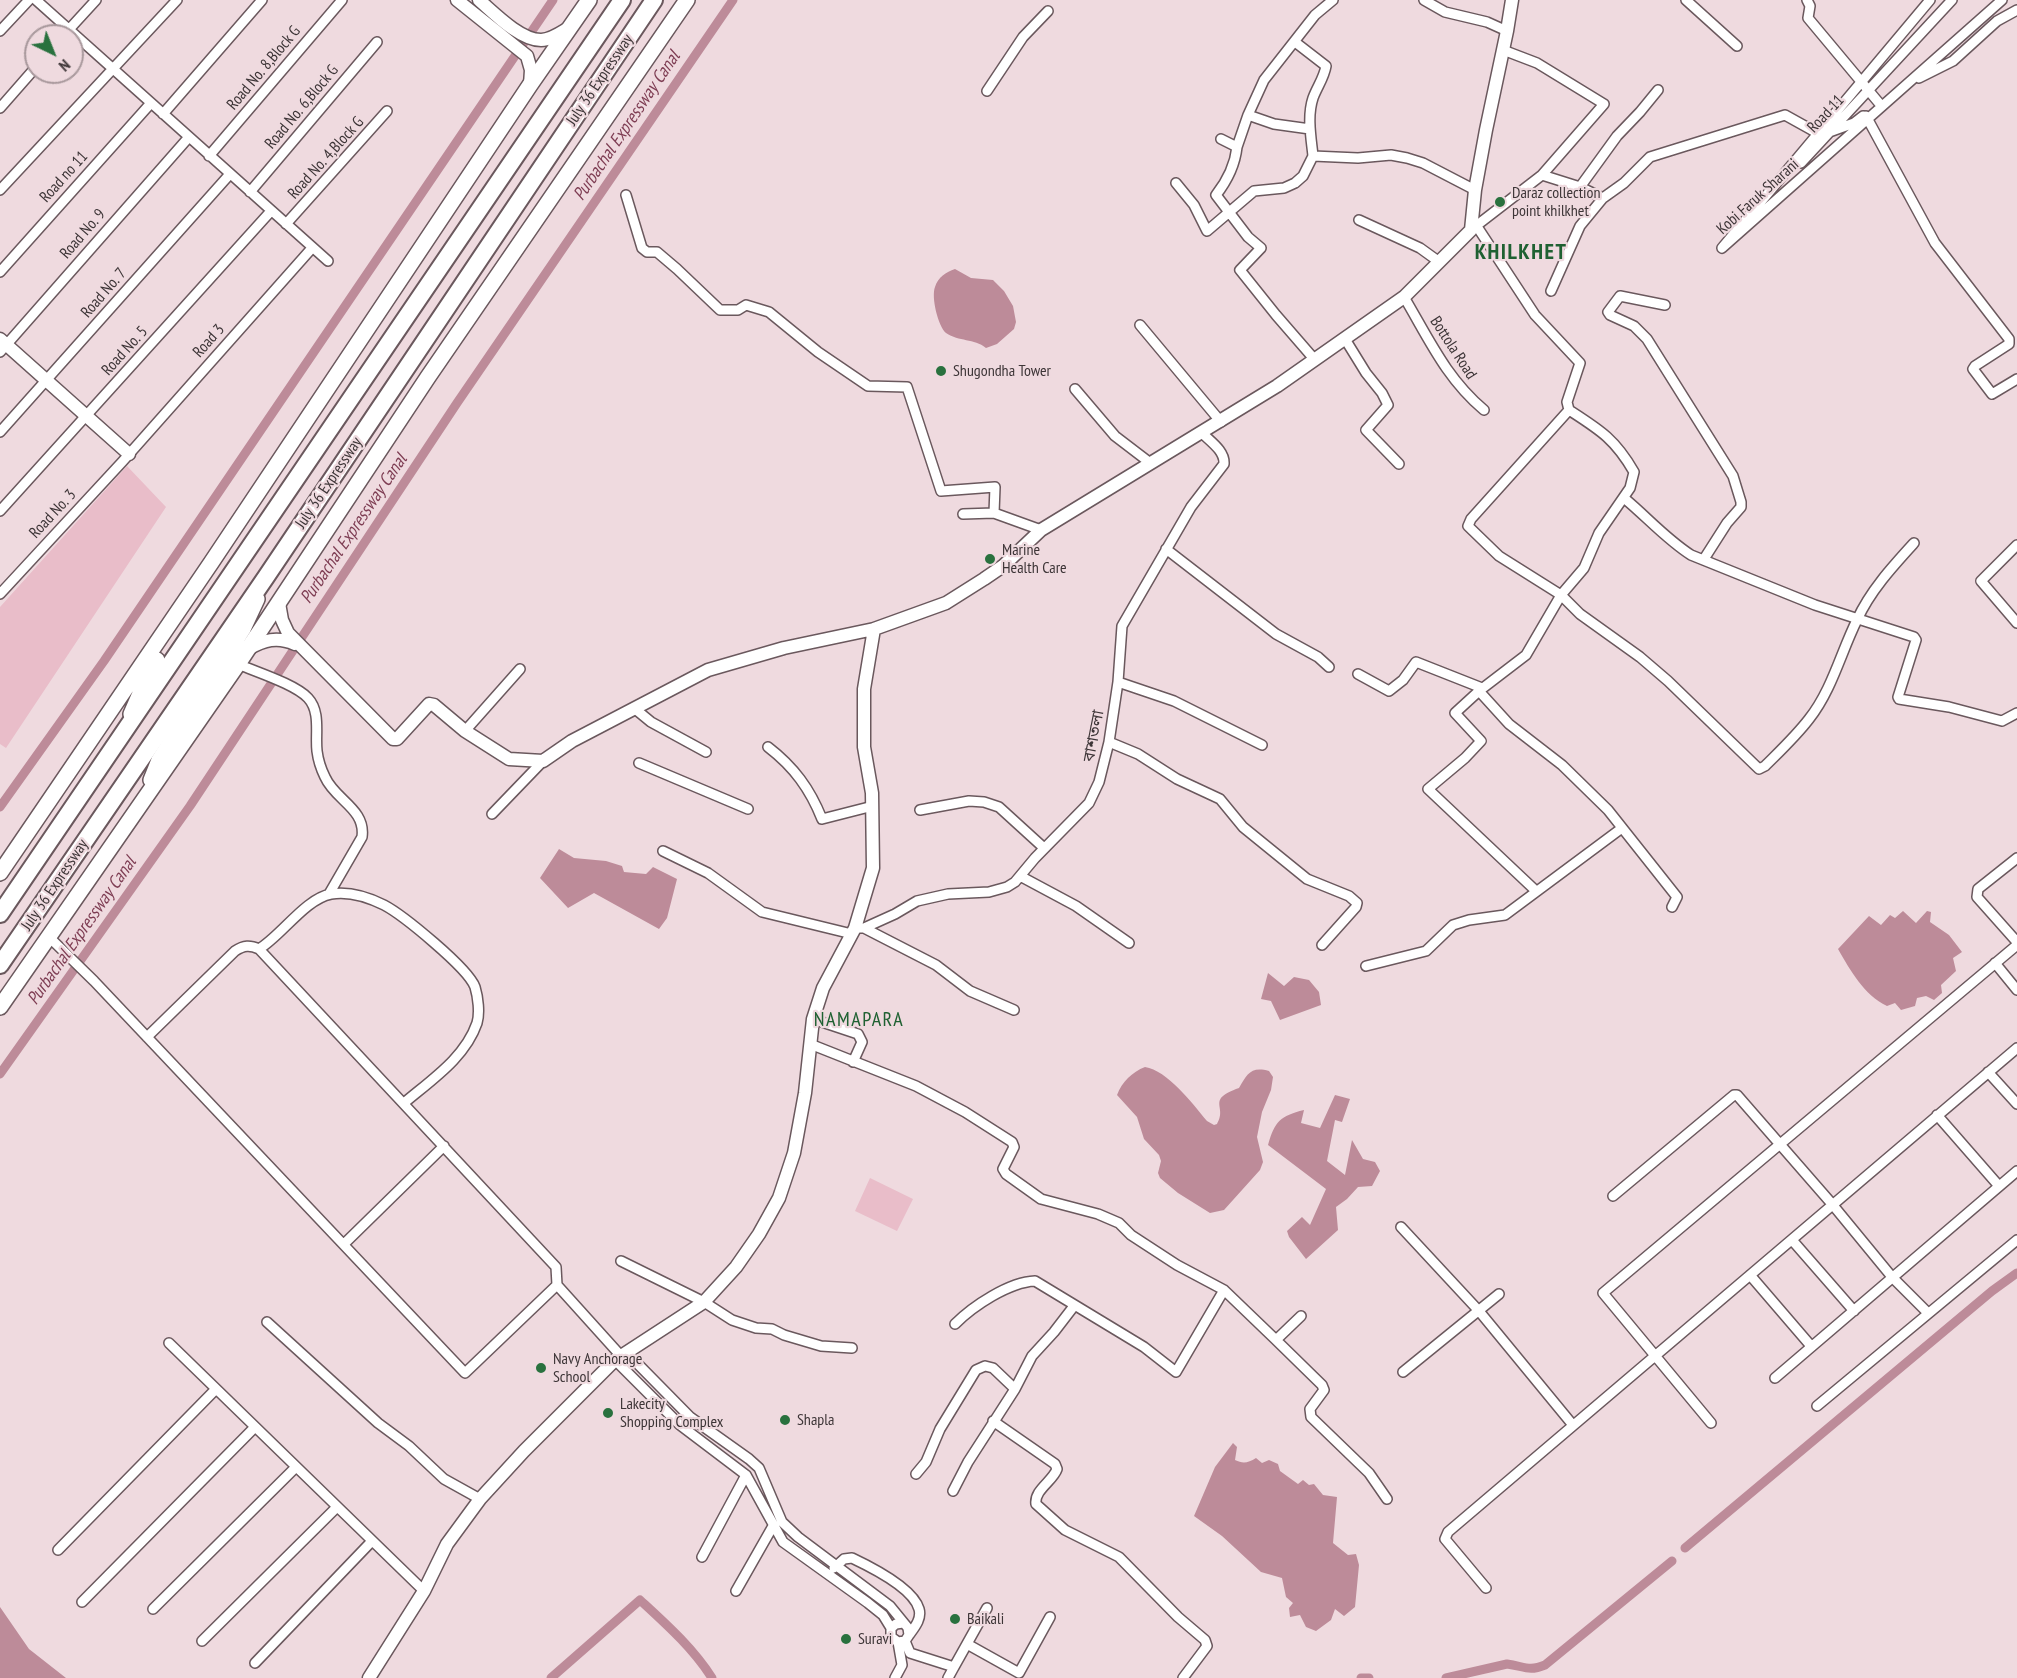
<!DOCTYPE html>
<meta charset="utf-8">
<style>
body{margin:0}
#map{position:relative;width:2017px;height:1678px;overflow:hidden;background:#efdadf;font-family:"PT Sans Narrow",sans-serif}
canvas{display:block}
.north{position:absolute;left:24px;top:24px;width:60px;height:60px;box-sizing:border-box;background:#efdadf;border:2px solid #a8989c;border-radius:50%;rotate:137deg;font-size:16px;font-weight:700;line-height:24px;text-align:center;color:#3d3537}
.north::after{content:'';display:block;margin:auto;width:21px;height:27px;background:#29713e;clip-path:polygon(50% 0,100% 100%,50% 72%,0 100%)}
</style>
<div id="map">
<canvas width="2017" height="1678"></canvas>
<div class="north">N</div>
</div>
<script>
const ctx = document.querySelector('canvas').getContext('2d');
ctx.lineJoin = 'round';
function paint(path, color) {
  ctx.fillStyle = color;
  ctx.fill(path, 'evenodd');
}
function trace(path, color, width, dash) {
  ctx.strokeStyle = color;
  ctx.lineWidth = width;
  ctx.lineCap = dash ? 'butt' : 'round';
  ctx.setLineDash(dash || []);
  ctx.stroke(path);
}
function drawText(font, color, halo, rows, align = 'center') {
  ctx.font = font + ' "PT Sans Narrow","Noto Sans Bengali",sans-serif';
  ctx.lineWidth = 4.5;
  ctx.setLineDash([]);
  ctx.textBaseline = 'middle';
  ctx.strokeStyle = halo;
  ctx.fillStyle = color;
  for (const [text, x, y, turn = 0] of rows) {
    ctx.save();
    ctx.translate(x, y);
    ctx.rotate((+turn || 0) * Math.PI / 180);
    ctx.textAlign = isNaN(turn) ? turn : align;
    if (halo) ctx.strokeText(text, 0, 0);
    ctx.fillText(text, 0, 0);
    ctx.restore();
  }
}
paint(new Path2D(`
 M127,466L166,507L6,748L0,744V607Z
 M870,1178L913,1199L897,1231L855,1211Z`), '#e9bdc9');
paint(new Path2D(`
 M955,269L971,278L993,280L1004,291L1013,306L1016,322L1014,329L997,344L986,348C974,338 959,342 946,333C938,326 931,297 935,287C938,277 946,272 955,269Z
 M559,849L574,858L606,861L622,866L624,872L646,874L653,867L677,879L667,918L659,929L594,893L568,908L540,878Z
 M1903,911L1916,923L1927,911L1931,912L1930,922L1949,935L1962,952L1953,958L1956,971L1941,985L1942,993L1934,1000L1926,996L1917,998L1915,1006L1901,1010L1895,1003L1887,1006C1864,995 1850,970 1838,949L1869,916L1881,925L1890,915L1895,918Z
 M1268,973L1284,986L1294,977L1309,980L1319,992L1321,1005L1280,1020L1271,1001L1261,999Z
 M1145,1067C1167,1070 1193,1104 1207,1121L1214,1125L1217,1124C1228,1106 1205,1100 1239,1088C1247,1074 1251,1066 1269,1071L1273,1077L1271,1090L1262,1112L1257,1137L1263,1162L1260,1170L1224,1210L1210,1213L1178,1193L1160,1178L1158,1173L1161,1161L1159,1155L1144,1139L1137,1117L1117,1095C1122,1082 1132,1072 1145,1067Z
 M1335,1095L1350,1099L1342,1122L1335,1120L1327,1161L1345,1175L1352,1140L1363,1159L1375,1162L1380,1171L1372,1186L1358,1187L1347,1199L1336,1207L1338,1230L1306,1259L1289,1237L1287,1231L1302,1217L1310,1225L1326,1189L1268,1145C1275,1121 1280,1116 1304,1110L1301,1123L1320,1128Z
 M1233,1443L1237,1447L1235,1460C1243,1464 1248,1463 1256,1458L1262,1463L1269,1460L1278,1464L1280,1471L1298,1484L1303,1480L1309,1485L1314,1484L1323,1495L1337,1497L1333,1543L1348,1555L1356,1554L1359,1565L1355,1607L1344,1616L1335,1609L1331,1620L1316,1631L1306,1627L1300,1615L1290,1617L1289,1608L1293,1603L1286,1597L1282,1578L1261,1572L1222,1536L1194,1516L1215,1467Z
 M0,1607L29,1649L66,1678H0Z`), '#bd8b99');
trace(new Path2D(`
 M0,807L104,661L553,0
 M0,1074L190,806L457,403L733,0
 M1685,1548L1992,1291L2017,1273
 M551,1678L640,1600C666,1624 693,1648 712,1678
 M1361,1678H1369
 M1446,1678L1507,1664C1524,1666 1528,1672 1545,1665L1672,1561`), '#bd8b99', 9);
const minor = new Path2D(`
 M36,0L328,261
 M1424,0L1445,12L1487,22L1507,31
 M1686,0L1737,46
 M1807,0L1810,6L1808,18L1879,103
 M1930,0L1722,248L2002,0
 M0,31L29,0
 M63,36L96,0
 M1295,42L1326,66C1324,78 1317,87 1313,98C1307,116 1311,137 1313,156L1358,158L1391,155L1407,158L1423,163L1475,190
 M1919,78L1953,61L1997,21L2017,10
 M987,91L1023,37L1048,11
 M0,108L36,67
 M163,114L262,0
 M1248,115L1264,80L1315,15L1333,0
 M1866,116L1935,243L2009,339V344L1975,366L1973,369L1992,394L2017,379
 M1221,139L1237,147L1248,115L1274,124L1310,129
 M1237,147C1235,165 1227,181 1216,195L1248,237L1261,248L1240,270L1276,315L1315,360
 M209,156L342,0
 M1801,163L1952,0
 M1542,175L1580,187L1603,198
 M1176,183L1194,205L1207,231L1254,191L1284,188L1295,183L1303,176L1313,156
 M1580,187L1617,136L1640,112L1658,90
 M0,190L177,0
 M250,192L377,42
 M626,195L642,248L647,252H657L677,269L720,310H738L746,305L769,312L818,352L868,386L907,387L941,491L995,487L994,513L1041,530
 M1359,220L1420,248L1438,261
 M286,224L387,111
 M1476,225L1535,315L1580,363L1567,402L1569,410C1600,430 1615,439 1634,472L1630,488L1599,533L1584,568L1561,595L1526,655L1479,691L1455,713L1481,741L1465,758L1428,789L1536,891
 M1472,229L1542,175L1604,104L1537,63L1503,50
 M0,272L151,103
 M1551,291L1580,226L1603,198L1624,183L1650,157L1785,115L1821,135L1854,123L1863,116
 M1404,297C1429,339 1446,378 1484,410
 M1665,305L1620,296L1608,312L1610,315L1634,326L1647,339L1733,476L1741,502V507L1727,523L1704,559
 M1140,325L1221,422
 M1345,339L1366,373L1382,393L1388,405L1366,430L1399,464
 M0,352L189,137
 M1075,389L1115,436L1149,462
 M1569,410L1471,519L1468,526L1499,556L1561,595L1580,614L1640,657L1668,681L1759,769L1765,766C1780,751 1796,736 1809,719C1832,690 1841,652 1857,620C1870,591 1893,566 1914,543
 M0,432L230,174
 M1624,498C1647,517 1666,539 1691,555L1815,605L1914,637L1916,640L1898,697L1899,699L1949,707L2002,721L2017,713
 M0,511L271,211
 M963,514L994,513
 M2017,545L1981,581L2017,623
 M1166,549L1276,634L1318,657L1329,667
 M0,594L123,461L312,248
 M238,664C256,672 295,684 308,698C321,712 315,734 317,751C318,759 321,769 325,777C335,800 366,809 362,837L329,894
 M1358,674L1389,691L1403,680L1416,662L1482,688
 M1118,682L1174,701L1262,745
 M1479,691L1509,724L1562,765L1608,810L1677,897L1672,907
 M634,708L651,722L706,752
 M465,731L520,669
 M1109,742L1138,754L1177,779L1220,799L1243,827L1307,879L1349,896L1357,903L1356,907L1322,945
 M768,747C794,767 810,789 822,819L873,806
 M639,763L748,809
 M920,810L969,801L984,802L999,807L1044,848
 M492,814L543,761
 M663,851L708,873L762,912L852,934
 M2017,858L1978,889L1977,897L2017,942
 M1020,876L1076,906L1129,943
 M855,928H864L895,914L917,901L948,894L989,892L1007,887L1015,882L1035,858L1089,803L1099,782L1109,742L1118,682L1122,626L1191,507L1224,464C1225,451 1211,442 1202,433
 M864,928L936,965L970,991L1014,1010
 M49,937L94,981L465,1373L557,1285L621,1356
 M259,949C282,935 305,899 331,894C349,891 368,897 384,905C403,915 468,968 475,987C478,997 480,1013 477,1023C465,1058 431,1080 404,1103
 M1995,963L2017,990
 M1366,966L1426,951L1453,925L1469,920L1505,915L1622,828
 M813,1019L858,1034L862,1042L853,1062
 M147,1037L235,951C244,945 250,945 259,949L556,1267L557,1285
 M810,1044L916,1086L965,1112L1012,1142L1014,1147L1003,1169L1006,1174L1041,1199L1098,1214L1119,1223L1131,1235L1177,1265L1224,1290L1276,1340L1301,1316
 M1988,1072L2017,1104
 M1937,1115L1999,1186
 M1613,1196L1734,1095H1737L1832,1204L1892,1277L1928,1313
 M1401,1227L1479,1311L1572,1424
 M1792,1240L1854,1311
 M344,1244L444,1146
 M621,1261L704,1302L732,1320L756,1328L772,1329L784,1335L821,1346L852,1348
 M1750,1275L1811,1346
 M267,1322L378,1423L409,1446L444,1479L480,1499
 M955,1324C973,1306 1009,1282 1035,1281L1144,1347L1176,1372L1224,1290
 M1276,1340L1322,1385L1324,1390L1310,1409L1311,1417L1369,1473L1387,1499
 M169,1343L424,1591
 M627,1353L690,1417L749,1459L759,1468L782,1522L798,1537L890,1606L908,1628L909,1635L905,1641L898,1642L891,1637V1628L896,1624L903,1623
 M615,1360L680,1425L746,1475L783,1542L868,1603L883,1615L891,1628
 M1403,1372L1499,1294
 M1775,1378L2017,1171
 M1817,1406L2017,1240
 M993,1421L1055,1464L1057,1469C1053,1481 1034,1490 1036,1504L1065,1530L1119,1557L1178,1617L1205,1640L1207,1646L1183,1678
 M1711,1423L1603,1293L2017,945
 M916,1474L926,1462L940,1429L976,1370L985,1366L993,1368L1015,1389
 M953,1491L968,1462L1015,1389L1032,1356L1054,1332L1074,1306
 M58,1550L216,1389
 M702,1557L746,1475
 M834,1568L844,1559L852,1558C871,1567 913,1588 919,1609C922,1619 914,1628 909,1635
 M1486,1588L1445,1539L1448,1532L2017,1048
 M736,1591L773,1526
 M82,1602L255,1427
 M153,1609L296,1467
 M202,1641L337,1507
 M905,1641L910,1653L954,1667L987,1608
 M967,1644L1019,1673L1050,1617
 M255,1663L372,1541
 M895,1678L902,1665L898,1642
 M948,1678L954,1667`);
const tertiary = new Path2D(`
 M457,0L527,56L531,70L530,85
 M479,0C494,13 520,40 541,40C550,40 559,34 567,29
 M0,339L129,454
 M279,603L282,620L288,633L393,739H397L429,704L434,705L465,731L509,759L543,761L572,741L708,670L784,648L874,629
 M248,649C264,640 277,636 295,644
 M369,1678L424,1591L447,1544L480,1499L524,1451L615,1360L704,1302L736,1267L759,1234L779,1198L794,1153L805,1093L813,1019L823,988L855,928L873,868L872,793L864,747V689L874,629L946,603L984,579L1003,566L1041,530L1277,386L1404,297L1471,230L1475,190L1486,130L1507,31L1512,0`);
const primary = new Path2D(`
 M131,714L149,673L157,660
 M151,780L159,760L243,629L257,599
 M0,873L211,563L530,85L589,0
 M0,1007L238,664L428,377L687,0`);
const motorway = new Path2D(`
 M0,914L622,0
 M0,965L266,577L654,0`);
trace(minor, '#6a585d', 12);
trace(tertiary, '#6a585d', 15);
trace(primary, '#6a585d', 18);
trace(motorway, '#6a585d', 20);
trace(minor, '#fff', 9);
trace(tertiary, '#fff', 12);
trace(primary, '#fff', 15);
trace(motorway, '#fff', 16);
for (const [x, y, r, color] of [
 [1500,202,6,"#29713e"],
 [941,371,6,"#29713e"],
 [990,559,6,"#29713e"],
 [541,1368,6,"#29713e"],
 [608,1413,6,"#29713e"],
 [785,1420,6,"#29713e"],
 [955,1619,6,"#29713e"],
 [846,1639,6,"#29713e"]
]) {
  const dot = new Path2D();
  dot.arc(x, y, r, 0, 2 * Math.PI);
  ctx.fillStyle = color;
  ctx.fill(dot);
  trace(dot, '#efdadf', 2);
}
drawText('16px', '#3d3537', '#efdadf', [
 ["Road No. 8,Block G",264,68,-50],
 ["July 36 Expressway",600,80,-56],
 ["Road No. 6,Block G",302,107,-50],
 ["Road 11",1826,114,-47],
 ["Road No. 4,Block G",326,158,-48],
 ["Road no 11",64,177,-48],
 ["Kobi Faruk Sharani",1758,197,-42],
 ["Road No. 9",83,234,-49],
 ["Road No. 7",104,293,-49],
 ["Road 3",209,341,-48],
 ["Bottola Road",1453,348,57],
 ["Road No. 5",125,351,-48],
 ["July 36 Expressway",329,483,-56],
 ["Road No. 3",53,514,-47],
 ["বাশতলা",1094,736,-79],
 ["July 36 Expressway",55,885,-56]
]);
drawText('16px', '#3d3537', '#efdadf', [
 ["Daraz collection",1512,193],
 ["point khilkhet",1512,211],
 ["Shugondha Tower",953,371],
 ["Marine",1002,550],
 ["Health Care",1002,568],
 ["Navy Anchorage",553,1359],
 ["School",553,1377],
 ["Lakecity",620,1404],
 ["Shopping Complex",620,1422],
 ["Shapla",797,1420],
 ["Baikali",967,1619],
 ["Suravi",858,1639]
], 'left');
drawText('italic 18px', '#7e3d53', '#efdadf', [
 ["Purbachal Expressway Canal",627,126,-56],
 ["Purbachal Expressway Canal",354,529,-56],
 ["Purbachal Expressway Canal",82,931,-55]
]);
ctx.letterSpacing = '1.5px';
drawText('20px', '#1f6132', '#efdadf', [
 ["NAMAPARA",859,1020]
]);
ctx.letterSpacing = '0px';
ctx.letterSpacing = '1.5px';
drawText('bold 22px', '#1f6132', '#efdadf', [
 ["KHILKHET",1521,253]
]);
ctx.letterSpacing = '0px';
</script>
